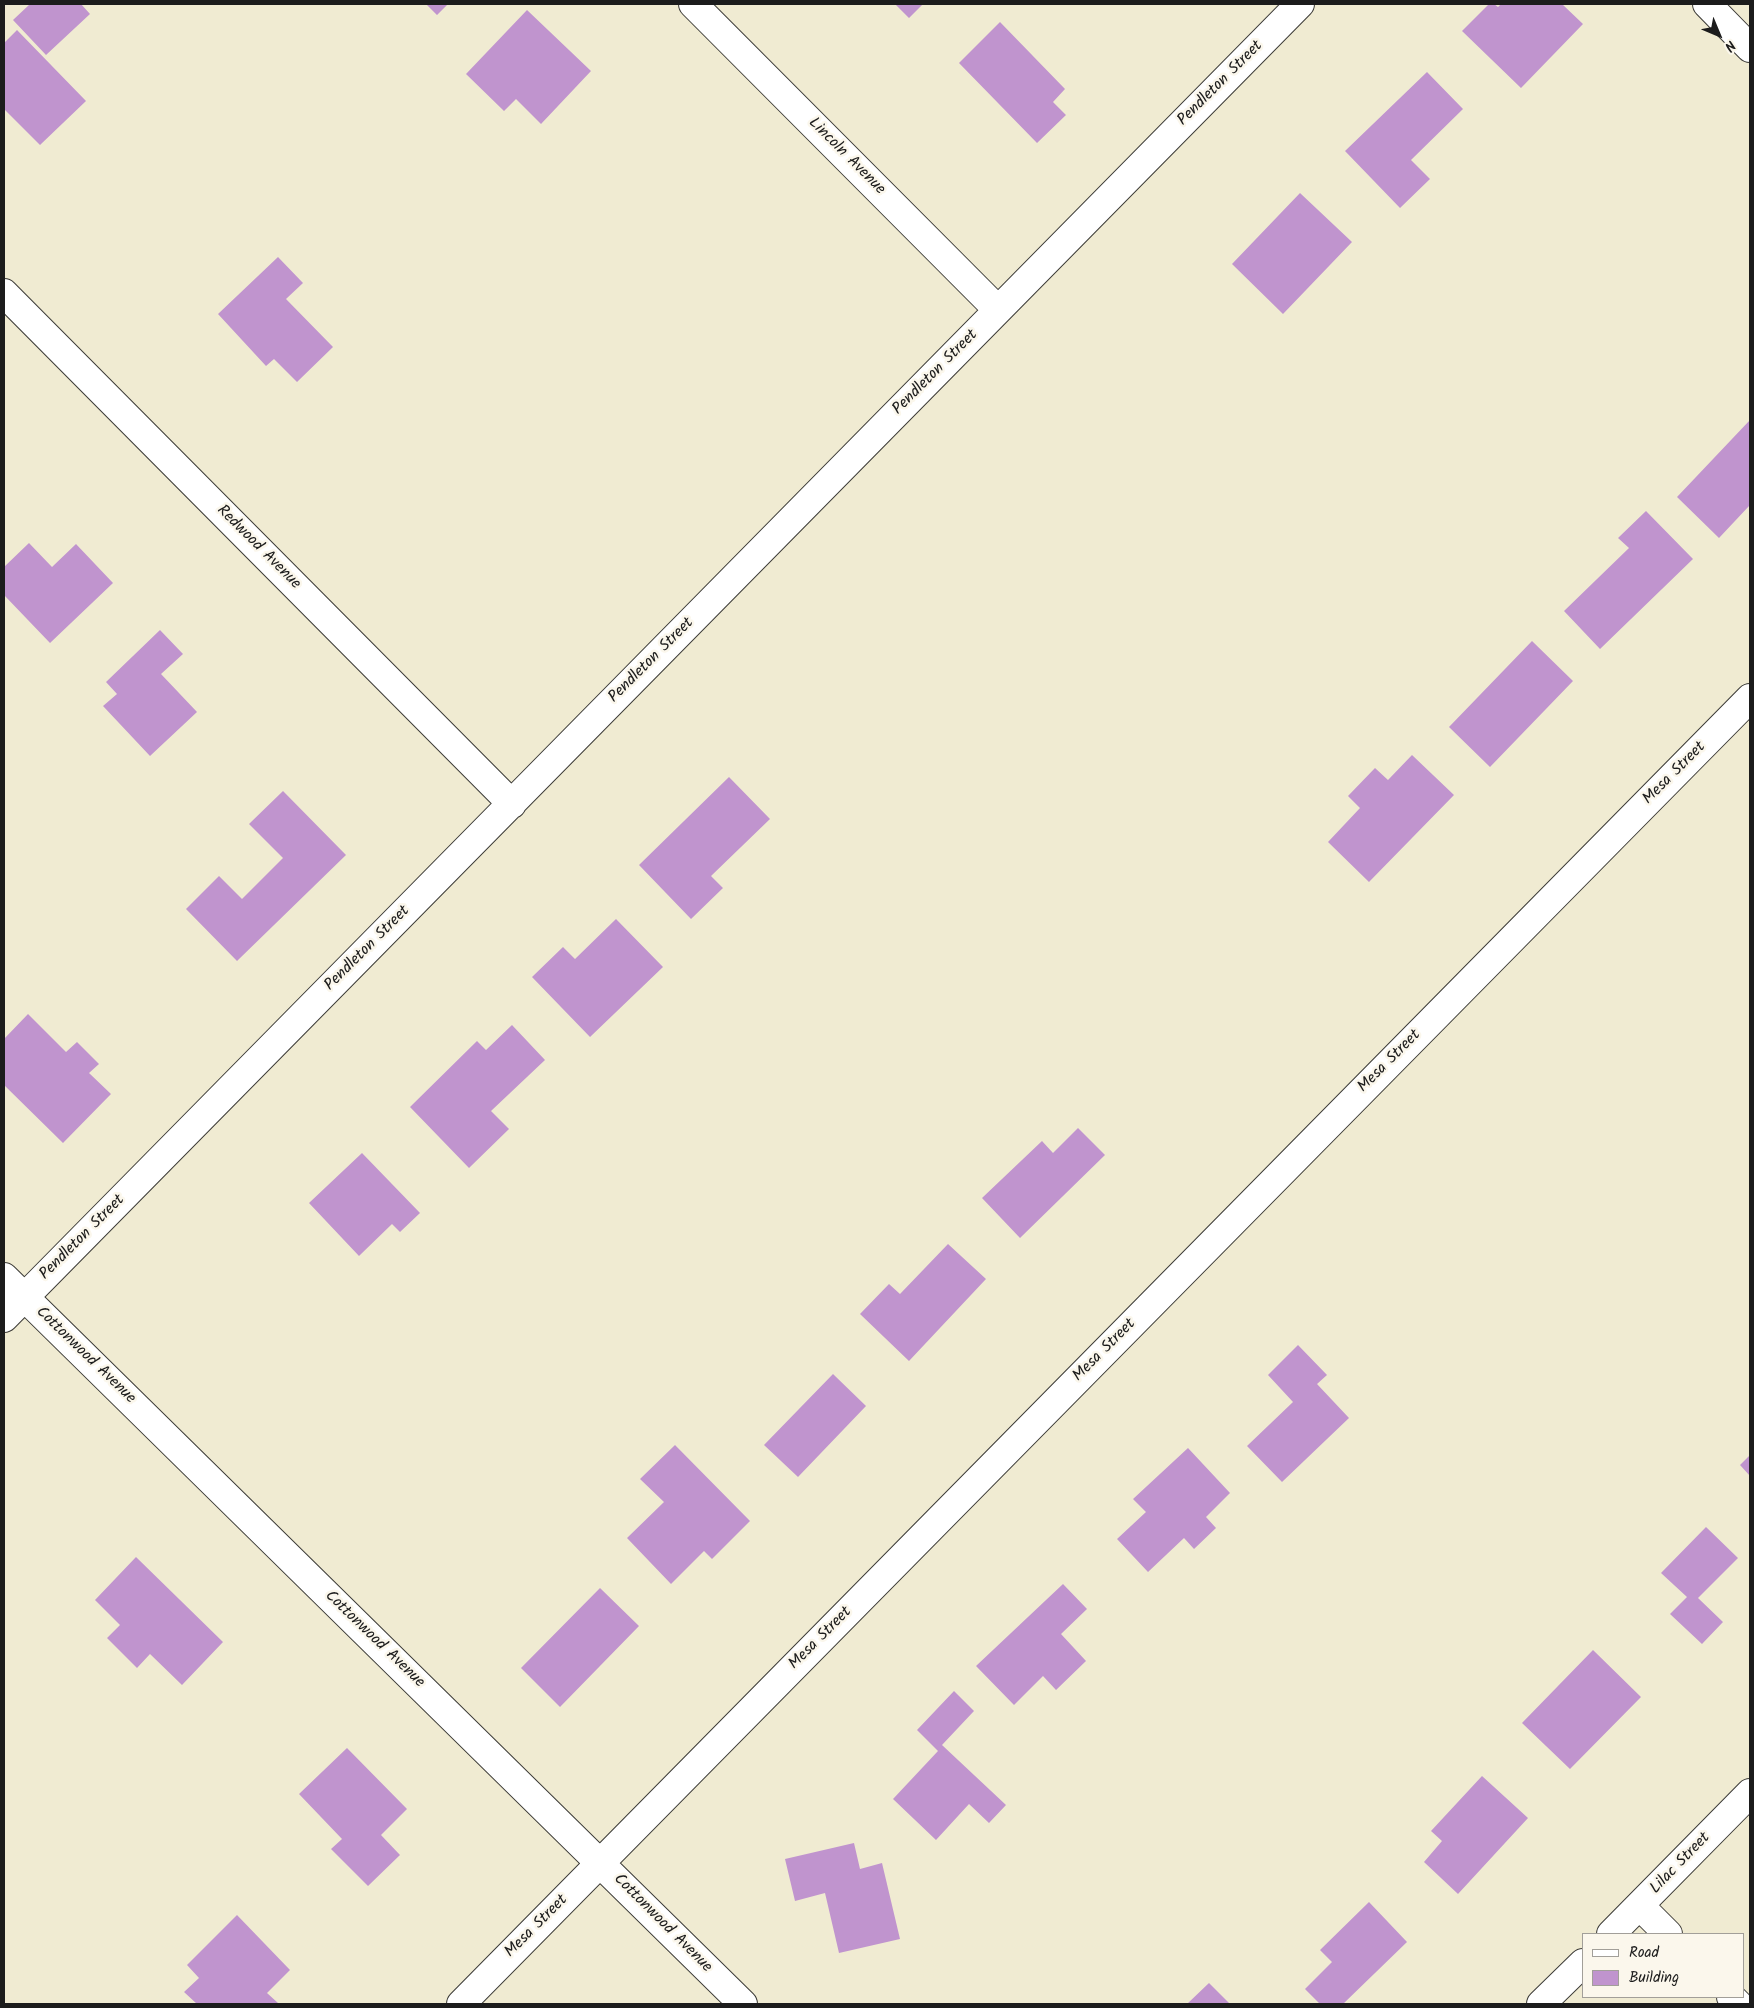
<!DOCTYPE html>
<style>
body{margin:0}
#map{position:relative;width:1754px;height:2008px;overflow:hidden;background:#f0ebd2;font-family:Kalam,sans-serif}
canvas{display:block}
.frame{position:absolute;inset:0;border:5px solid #1c1c1c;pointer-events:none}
.legend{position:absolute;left:1582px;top:1933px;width:162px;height:65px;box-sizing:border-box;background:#fbf7ec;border:1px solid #a29f99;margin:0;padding:6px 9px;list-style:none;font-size:15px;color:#1c1c1c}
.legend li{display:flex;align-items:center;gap:10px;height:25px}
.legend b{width:25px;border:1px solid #a29f99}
.north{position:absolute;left:1694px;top:10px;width:50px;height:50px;-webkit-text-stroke:4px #fbf7ec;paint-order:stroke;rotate:135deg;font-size:14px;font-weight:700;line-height:20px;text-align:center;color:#1c1c1c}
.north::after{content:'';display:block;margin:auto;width:18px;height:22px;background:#1c1c1c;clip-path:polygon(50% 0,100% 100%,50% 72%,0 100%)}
</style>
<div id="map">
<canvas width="1754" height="2008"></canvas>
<div class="frame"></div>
<ul class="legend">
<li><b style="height:6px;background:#fff"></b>Road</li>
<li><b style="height:14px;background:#c094ce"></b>Building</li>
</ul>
<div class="north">N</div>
</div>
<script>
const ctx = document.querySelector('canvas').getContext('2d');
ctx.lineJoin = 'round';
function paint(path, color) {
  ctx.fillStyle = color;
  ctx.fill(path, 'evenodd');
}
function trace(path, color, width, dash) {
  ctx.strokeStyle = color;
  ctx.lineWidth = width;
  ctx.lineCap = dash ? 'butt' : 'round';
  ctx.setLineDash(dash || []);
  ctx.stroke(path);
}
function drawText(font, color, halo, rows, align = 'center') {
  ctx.font = font + ' Kalam,sans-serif';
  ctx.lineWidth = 5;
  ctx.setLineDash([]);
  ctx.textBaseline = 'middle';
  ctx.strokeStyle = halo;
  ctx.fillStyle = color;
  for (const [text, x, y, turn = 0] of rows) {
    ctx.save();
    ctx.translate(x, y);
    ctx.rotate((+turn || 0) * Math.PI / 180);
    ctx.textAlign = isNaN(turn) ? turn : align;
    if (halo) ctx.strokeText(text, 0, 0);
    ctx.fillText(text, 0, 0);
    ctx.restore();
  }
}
paint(new Path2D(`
 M30,4H81L90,14L46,55L13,20Z
 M426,4H448L437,15Z
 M895,4H923L909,18Z
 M1489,4H1494L1498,7L1501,4H1562L1583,24L1521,88L1462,31Z
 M527,10L591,71L541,124L516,99L504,111L466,74Z
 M1000,22L1065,89L1053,102L1066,115L1037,143L959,63Z
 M17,30L86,101L40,145L4,109V43Z
 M1427,72L1463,109L1411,160L1430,179L1400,208L1345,151Z
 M1300,193L1352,242L1283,314L1232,264Z
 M278,257L303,283L286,299L333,347L297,382L274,359L266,366L218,314Z
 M1750,420V505L1719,538L1677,497Z
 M1646,511L1693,559L1600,649L1564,611L1629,548L1618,538Z
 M29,543L52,567L76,544L113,583L50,643L4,595V567Z
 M160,630L183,654L161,674L197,712L150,756L103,706L117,694L106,682Z
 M1532,641L1573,681L1490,767L1449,727Z
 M1412,755L1454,795L1369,882L1328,842L1360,808L1348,796L1375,768L1388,780Z
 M729,777L770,819L711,876L723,888L691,919L639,865Z
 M283,791L346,855L237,961L186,909L219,876L242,899L283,858L249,824Z
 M616,919L663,967L590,1037L532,977L563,947L575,959Z
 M28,1014L66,1052L77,1042L99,1064L89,1073L111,1094L63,1143L4,1085V1039Z
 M512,1025L545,1060L491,1111L509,1129L469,1168L410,1107L477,1041L486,1050Z
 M1078,1128L1105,1155L1020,1238L982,1198L1042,1141L1053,1153Z
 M362,1153L420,1213L400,1232L392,1224L359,1256L309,1203Z
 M948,1244L986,1279L909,1361L860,1314L889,1284L900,1294Z
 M1298,1345L1327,1375L1317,1384L1349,1418L1282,1482L1247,1446L1293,1402L1268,1375Z
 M833,1374L866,1406L798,1477L764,1445Z
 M675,1445L750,1521L712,1559L704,1551L671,1584L627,1538L664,1502L640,1479Z
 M1188,1448L1230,1493L1206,1517L1216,1528L1194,1549L1184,1538L1148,1572L1117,1539L1146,1512L1133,1499Z
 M1750,1455V1476L1740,1465Z
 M1706,1527L1738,1558L1698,1598L1723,1622L1702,1644L1670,1614L1687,1597L1661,1573Z
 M136,1557L223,1642L182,1685L150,1654L137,1668L107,1638L120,1625L95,1600Z
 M1063,1584L1087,1609L1061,1634L1086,1661L1056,1690L1043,1676L1014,1705L976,1666Z
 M600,1588L639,1626L560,1707L521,1668Z
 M1593,1650L1641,1697L1570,1769L1522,1723Z
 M954,1691L974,1711L942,1745L1006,1805L989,1823L969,1804L936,1840L893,1799L938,1751L917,1730Z
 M347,1748L407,1809L381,1835L400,1855L368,1886L331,1849L342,1839L299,1794Z
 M1482,1776L1528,1818L1458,1894L1424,1862L1442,1841L1431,1831Z
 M854,1843L860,1869L882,1863L900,1939L839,1953L825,1893L795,1901L785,1859Z
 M1369,1902L1407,1942L1343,2004H1320L1305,1989L1332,1962L1320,1950Z
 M237,1915L290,1970L267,1993L278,2003L197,2004L184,1992L199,1978L187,1965Z
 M1209,1983L1230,2004H1187Z`), '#c094ce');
const minor = new Path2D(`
 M693,4L998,310
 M1707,4L1750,48
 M4,293L512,804
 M4,1277L743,2004
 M4,1318L1300,4
 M1640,1906L1668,1934
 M1611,1934L1750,1793
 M1731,1997L1738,2004
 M461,2004L1750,698
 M1541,2004L1583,1963`);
trace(minor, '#3c3b37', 30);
trace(minor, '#fff', 28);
drawText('16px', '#1c1c1c', '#fbf7ec', [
 ["Pendleton Street",1221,84,-45],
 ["Lincoln Avenue",846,157,45],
 ["Pendleton Street",936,373,-45],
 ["Redwood Avenue",258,548,45],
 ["Pendleton Street",652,661,-45],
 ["Mesa Street",1675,774,-45],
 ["Pendleton Street",368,949,-45],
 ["Mesa Street",1390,1062,-45],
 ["Pendleton Street",83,1238,-45],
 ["Mesa Street",1105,1351,-45],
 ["Cottonwood Avenue",85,1356,44],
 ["Mesa Street",821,1639,-45],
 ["Cottonwood Avenue",374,1640,44],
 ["Lilac Street",1681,1864,-46],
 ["Cottonwood Avenue",662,1924,45],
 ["Mesa Street",537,1927,-45]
]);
</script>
